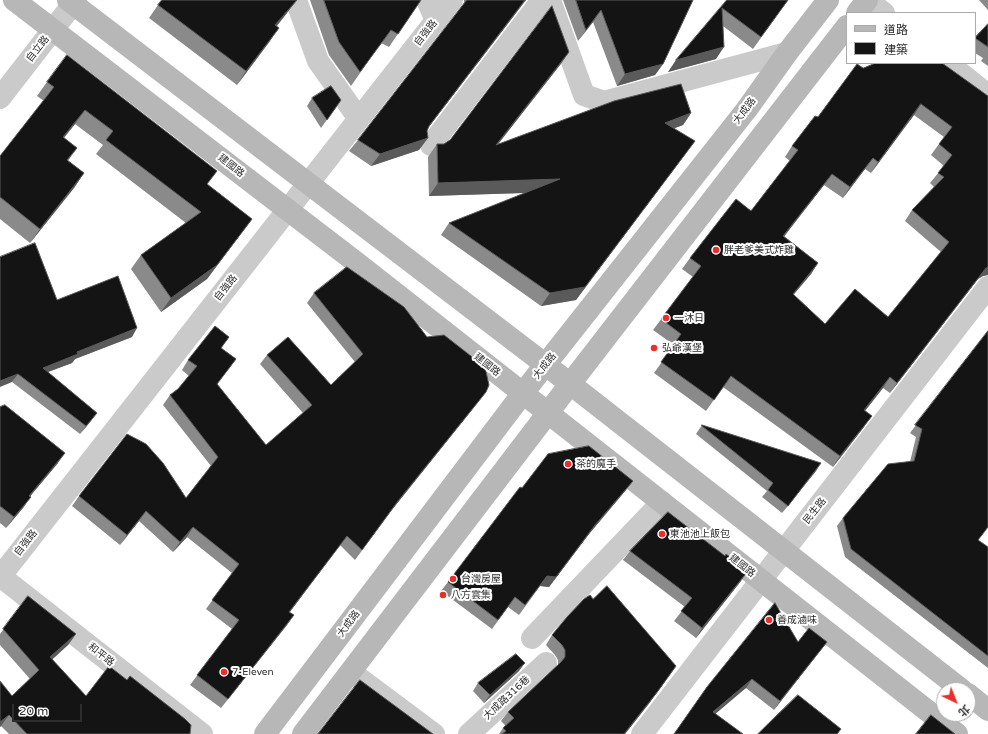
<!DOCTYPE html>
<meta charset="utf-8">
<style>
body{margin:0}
#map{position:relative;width:988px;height:734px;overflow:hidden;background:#fff;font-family:"Varela Round","Noto Sans TC",sans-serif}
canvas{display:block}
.legend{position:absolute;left:846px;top:12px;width:130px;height:52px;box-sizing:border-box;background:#fff;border:1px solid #ababab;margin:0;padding:5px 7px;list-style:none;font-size:12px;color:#2d2d2d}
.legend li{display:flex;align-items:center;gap:8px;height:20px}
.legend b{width:20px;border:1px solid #ababab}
.north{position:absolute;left:936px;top:682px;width:40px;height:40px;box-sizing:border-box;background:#fff;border:1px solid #ababab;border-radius:50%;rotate:137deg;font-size:11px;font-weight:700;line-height:16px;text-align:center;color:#2d2d2d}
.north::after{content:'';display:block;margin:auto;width:14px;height:18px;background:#e72f2c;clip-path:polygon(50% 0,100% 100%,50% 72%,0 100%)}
.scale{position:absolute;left:12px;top:704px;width:70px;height:18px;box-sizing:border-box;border:2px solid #2d2d2d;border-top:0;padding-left:5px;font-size:12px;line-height:14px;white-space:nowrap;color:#2d2d2d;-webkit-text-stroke:3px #fff;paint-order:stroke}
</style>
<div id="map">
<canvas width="988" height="734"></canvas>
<ul class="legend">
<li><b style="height:5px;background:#b7b7b7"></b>道路</li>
<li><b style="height:11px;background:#141414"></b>建築</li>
</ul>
<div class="north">北</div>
<div class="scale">20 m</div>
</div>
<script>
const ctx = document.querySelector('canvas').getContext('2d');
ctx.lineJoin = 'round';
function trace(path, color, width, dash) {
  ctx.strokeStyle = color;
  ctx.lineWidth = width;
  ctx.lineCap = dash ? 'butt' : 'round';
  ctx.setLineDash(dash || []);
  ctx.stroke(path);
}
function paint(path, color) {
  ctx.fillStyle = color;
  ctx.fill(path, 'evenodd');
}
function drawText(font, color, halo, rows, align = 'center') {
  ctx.font = font + ' "Varela Round","Noto Sans TC",sans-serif';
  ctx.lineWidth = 4;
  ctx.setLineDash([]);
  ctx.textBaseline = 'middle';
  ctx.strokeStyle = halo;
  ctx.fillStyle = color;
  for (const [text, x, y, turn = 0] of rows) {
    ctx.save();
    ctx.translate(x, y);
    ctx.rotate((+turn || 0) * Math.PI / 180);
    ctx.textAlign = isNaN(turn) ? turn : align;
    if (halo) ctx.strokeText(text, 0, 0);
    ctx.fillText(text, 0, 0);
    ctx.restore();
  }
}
trace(new Path2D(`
 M296,0L318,61L359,119
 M427,0L436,21
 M550,0L584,95L604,102L787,53
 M867,0L884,13
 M948,63L988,95
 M0,98L76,0
 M431,145L542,0
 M0,576L202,734
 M0,577L452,0
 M532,638L662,502
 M351,672L434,734
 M469,734L546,663
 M642,734L988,287`), '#cacaca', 22);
trace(new Path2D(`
 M14,0L357,263L957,734
 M68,0L546,365L962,690
 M857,13L867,0
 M968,694L988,710
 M265,734L523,393L747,109L787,53L828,0
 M303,734L570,384L847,26`), '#b7b7b7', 22);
paint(new Path2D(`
 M310,0H421L389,47L381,43L351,86L329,55Z
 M464,0H526L428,128L419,150L371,166L349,151L358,140L463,5L464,2Z
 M563,0H693L663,64L655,75L617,86L593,22L578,41Z
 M727,0H788L753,49L723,26L716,59L668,72Z
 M979,0H988V10Z
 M158,5L287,13L277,26L270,41L237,85L149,18Z
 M988,24V66L981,61L983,58L975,53V37Z
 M569,52L560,65L498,144L691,113L683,125L675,128L686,153L576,300L541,306L441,235L449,223L526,193L429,196L428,157L437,144H444Z
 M863,68L988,96V275L983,276L978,279L890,393L883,388L865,411L864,427L833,467L723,387L706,411L654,373L674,345L653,330L693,277L682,269L690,258L751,211L790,161L785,157L792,146L818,117ZM914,115L944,137L931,155L944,166L930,183L934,187L912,210L905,221L941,252L888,317L825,324L793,295L811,274L818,263L784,236L824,185L843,198L865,169L871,173Z
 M47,82L207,185L252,219L207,279L161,312L131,269L141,255L186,223L96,154L103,145L75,124L64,138L77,148L68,161L84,173L74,188L30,243L0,219V156L44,101L37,96Z
 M312,98L341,100L321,128L307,106Z
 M314,293L427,337L479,401L391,511L355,560L340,545L290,612L287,625L221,708L190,685L232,629L206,609L232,573L187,537L173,552L139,521L120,545L72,506L79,496L186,498L211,466L163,405L170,395L178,389L189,376L182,370L188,360L221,348L236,359L217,384L266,445L303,413L260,364L267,355L331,385L355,362L307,303Z
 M57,300L132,337L75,359L72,363L48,372L91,421L80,434L12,382Z
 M988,331L978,540L988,547V668L845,557L837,526L843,518L910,462L916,437L910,433Z
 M0,407L58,463L30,496L23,508L6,528L0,523Z
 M702,425L816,471L782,513L762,497L767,491L696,434Z
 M522,488L626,490L589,534L549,587L540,586L519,615L508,607L492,629L441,591L448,582Z
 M630,551L725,556L741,581L696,638L674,621L685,607L623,560Z
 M28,596L76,634L68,645L52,659L86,696L190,734H9L1,726L0,727V681L12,696L30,679L0,645V634Z
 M552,635L651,701L625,734H499L503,728L506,726L501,721L508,712L558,665V660L555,655L546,645Z
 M798,642H827L820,651L774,710L746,688L675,734Z
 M519,671L484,703L473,691L478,683Z`), '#8a8a8a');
paint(new Path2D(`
 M297,0L287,13L266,39L275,25Z
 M525,0H526L421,137L429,126Z
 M601,10L593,22L578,41L586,30Z
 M279,28L270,41L237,85L246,71Z
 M724,47L716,59L668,72L676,60Z
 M569,52L560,65L488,157L496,145Z
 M663,64L655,75L617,86L625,74Z
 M921,104L914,115L871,173L878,162Z
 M85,110L75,124L53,151L63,137Z
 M691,113L683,125L656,135L665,123Z
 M428,138L419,150L371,166L380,154Z
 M695,141L576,300L541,306L550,293Z
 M873,158L865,169L843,198L850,187Z
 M84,173L74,188L30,243L40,229Z
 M832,174L824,185L776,247L783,236Z
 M560,179L551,192L429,196L438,183Z
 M252,219L207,279L161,312L171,298Z
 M818,263L811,274L785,305L793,294Z
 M988,267V275L983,276L978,279L890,393L897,383L986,268Z
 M137,328L132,337L75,359L72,363L37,376L43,368L77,352Z
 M18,374L12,382L0,387V381Z
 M890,377L883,388L857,421L864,410Z
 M486,392L479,401L391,511L355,560L398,501Z
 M97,413L91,421L80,434L86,426Z
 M872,416L864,427L833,467L840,456Z
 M65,453L58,463L22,506L29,496Z
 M821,463L816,471L782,513L788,506Z
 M633,481L626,490L589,534L549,587L540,586L519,615L547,576L595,525Z
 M31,497L23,508L6,528L14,517Z
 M146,511L139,521L120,545L127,535Z
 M193,527L187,537L173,552L180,542Z
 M347,536L340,545L283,621L289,612Z
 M748,571L741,581L696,638L702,628Z
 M294,615L287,625L221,708L228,699Z
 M76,634L68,645L43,668L50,657Z
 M827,642L820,651L774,710L780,701Z
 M525,663L519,671L484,703L490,695Z
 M676,666L651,701L625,734H624Z
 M752,679L746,688L707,721L713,712Z
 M9,715L1,726L0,727V722Z`), '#5a5a5a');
const building = new Path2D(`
 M162,0H297L275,25L279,28L246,71L158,5Z
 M324,0H421L398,34L391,30L360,72L339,42Z
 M467,0H525L429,126L427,131L428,138L380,154L358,140Z
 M576,0H693L663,64L625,74L601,10L586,30Z
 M727,0H788L761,37L722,8L724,47L676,60Z
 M552,6L569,52L496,145L614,101L681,84L691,113L665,123L695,141L585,287L550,293L449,223L560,179L438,183L437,144H444L450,140Z
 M988,24V47L975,38Z
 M67,55L217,171L207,184L252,219L217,265L171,298L141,255L201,212L106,140L113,131L85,110L63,137L77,148L67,160L84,173L40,229L0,197V156L54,87L47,82Z
 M876,63H942L988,96V267L986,268L897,383L890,377L864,410L872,416L840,456L731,376L714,400L661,362L681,334L661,319L701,266L690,258L736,199L751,211L798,150L792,146L815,116L818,117L857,64L863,68ZM921,104L952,127L939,144L952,155L938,173L944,177L912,210L949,242L888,317L855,289L825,324L793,294L818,263L783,236L832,174L850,187L873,158L878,162Z
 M331,86L341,100L327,120L312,98Z
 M35,243L57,300L118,276L137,328L77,352L78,354L43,368L97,413L86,426L18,374L0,381V257Z
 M347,267L404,307L427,337L444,335L485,367L489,385L486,392L398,501L362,550L347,536L289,612L294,615L228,699L197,675L239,620L212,600L239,564L193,527L180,542L146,511L127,535L79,496L127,434L146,444L163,463L186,498L218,457L170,395L178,389L197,366L188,360L215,326L229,337L221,348L236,359L217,384L266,445L312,405L267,355L288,337L331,385L363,354L314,293Z
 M988,331V527L978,540L988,547V656L851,549L843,518L888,464L914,461L922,429L915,425Z
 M5,405L65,453L29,496L31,497L14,517L0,506V407Z
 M702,425L821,463L788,506L768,490L773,483L702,426Z
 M589,446L633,481L595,525L556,577L547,576L525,605L515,597L498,620L448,582L520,487L522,488L548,454Z
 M668,512L725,556L726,554L748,571L702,628L681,611L692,598L630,551Z
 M607,586L676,666L658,691L624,734H502L506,731L503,728L514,718L508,712L561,662L565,657V650L562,645L552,635L567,617L584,599L590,595L593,599Z
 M28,596L76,634L50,657L86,696L109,666L127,680L130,676L185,719L191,725L190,734H27L9,715L0,722V681L12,696L39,670L3,629Z
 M775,603L798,642L809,628L827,642L780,701L752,679L713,712L743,734H674L707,687Z
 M516,654L525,663L490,695L478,683Z
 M360,680L433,734H318Z
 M798,695L841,729L837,734H758Z
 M931,715L955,734H916Z`);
paint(building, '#141414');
trace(building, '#5a5a5a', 1);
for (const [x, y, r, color] of [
 [716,250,4,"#e72f2c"],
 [666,318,4,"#e72f2c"],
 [654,348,4,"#e72f2c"],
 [568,464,4,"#e72f2c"],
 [662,534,4,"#e72f2c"],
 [453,579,4,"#e72f2c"],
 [443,595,4,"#e72f2c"],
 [769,620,4,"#e72f2c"],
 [224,672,4,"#e72f2c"]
]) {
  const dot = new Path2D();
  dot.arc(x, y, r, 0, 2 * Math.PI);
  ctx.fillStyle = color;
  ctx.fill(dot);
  trace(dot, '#fff', 1.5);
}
drawText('10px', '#2d2d2d', '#fff', [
 ["自強路",426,33,-52],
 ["自立路",38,49,-52],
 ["大成路",745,111,-53],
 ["建國路",231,166,38],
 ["自強路",226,288,-52],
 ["建國路",487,365,38],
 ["大成路",545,366,-52],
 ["民生路",815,511,-52],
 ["自強路",26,543,-52],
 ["建國路",742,566,38],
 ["大成路",349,624,-53],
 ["和平路",101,655,38],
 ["大成路316巷",507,698,-43]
]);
drawText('10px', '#2d2d2d', '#fff', [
 ["胖老爹美式炸雞",724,250],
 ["一沐日",674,318],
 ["弘爺漢堡",662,348],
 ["茶的魔手",576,464],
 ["東池池上飯包",670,534],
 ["台灣房屋",461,579],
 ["八方雲集",451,595],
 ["善成滷味",777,620],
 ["7-Eleven",232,672]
], 'left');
</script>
